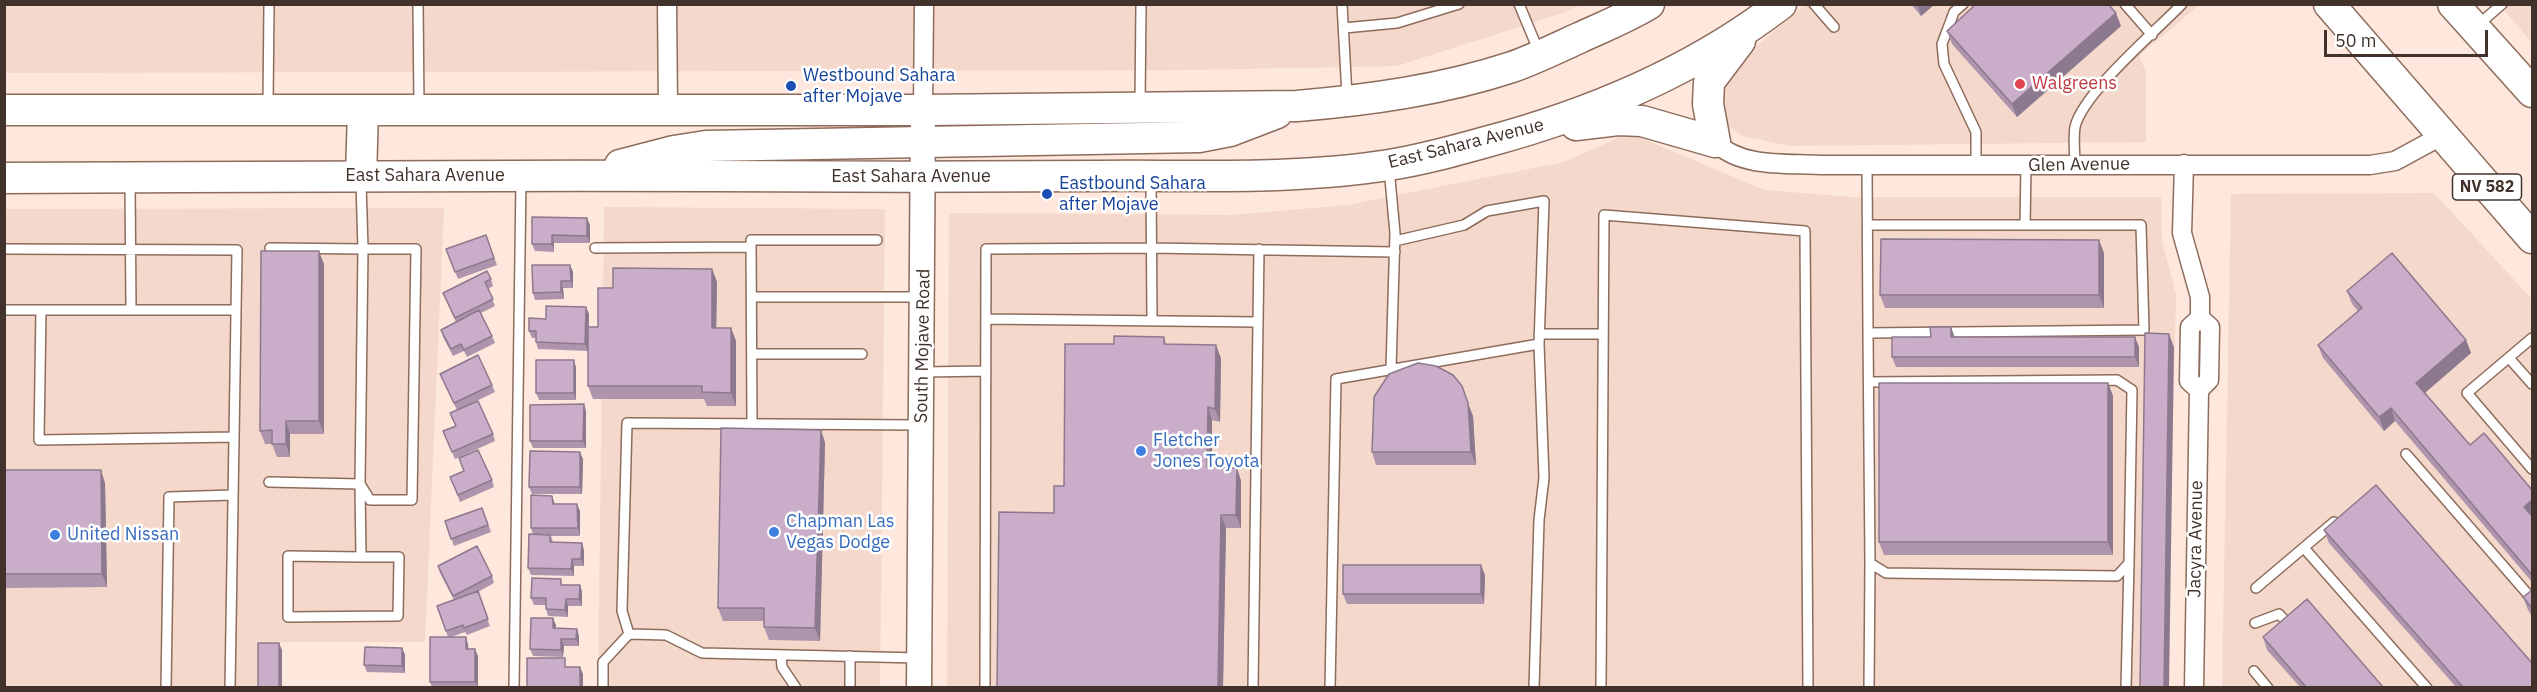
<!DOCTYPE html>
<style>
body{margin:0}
#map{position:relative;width:2537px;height:692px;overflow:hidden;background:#fee7dc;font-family:"IBM Plex Sans",sans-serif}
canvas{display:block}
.frame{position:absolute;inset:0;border:6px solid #41322b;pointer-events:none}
.scale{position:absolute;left:2324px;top:30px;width:164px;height:27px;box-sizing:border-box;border:3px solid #41322b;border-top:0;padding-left:8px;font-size:18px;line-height:21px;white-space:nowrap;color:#41322b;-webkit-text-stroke:4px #fff;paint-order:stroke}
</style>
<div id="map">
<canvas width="2537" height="692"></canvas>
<div class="frame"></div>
<div class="scale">50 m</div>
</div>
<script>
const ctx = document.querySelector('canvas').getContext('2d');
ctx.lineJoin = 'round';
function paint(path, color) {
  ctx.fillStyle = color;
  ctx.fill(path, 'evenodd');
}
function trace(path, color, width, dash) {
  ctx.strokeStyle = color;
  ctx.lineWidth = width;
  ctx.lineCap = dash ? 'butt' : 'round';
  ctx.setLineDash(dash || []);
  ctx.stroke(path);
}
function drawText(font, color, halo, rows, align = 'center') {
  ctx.font = font + ' "IBM Plex Sans",sans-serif';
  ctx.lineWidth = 5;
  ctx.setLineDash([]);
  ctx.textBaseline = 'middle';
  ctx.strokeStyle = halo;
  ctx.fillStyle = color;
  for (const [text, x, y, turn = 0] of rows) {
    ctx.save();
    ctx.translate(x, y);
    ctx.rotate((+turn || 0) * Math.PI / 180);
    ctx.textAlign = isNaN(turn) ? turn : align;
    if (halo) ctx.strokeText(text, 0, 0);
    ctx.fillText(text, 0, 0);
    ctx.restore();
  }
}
paint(new Path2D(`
 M4,5H1580L1566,12L1397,66L1192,70L5,73Z
 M1804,5H2199L2139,56L2146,72V142L1791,146L1742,136L1723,122L1722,106L1727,78L1743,58Z
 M2500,5H2532V43Z
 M1629,133L1765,190L1851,197H2161L2162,241L2176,294L2167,687L947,688L949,213L1232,215L1348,205L1564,162Z
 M2434,193L2532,299V687L2222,688L2231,194Z
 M604,207L885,209L880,687L598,688Z
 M444,208L425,642H258L257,687H5L4,209Z`), '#f4d8cb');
const service = new Path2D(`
 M418,4L419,106
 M1342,4L1347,96
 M1519,4L1539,52
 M1814,4L1834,27
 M1963,4L1954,12L1942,44L1944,64L1976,132V166
 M2125,4L2152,35
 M2477,26L2502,4
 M1344,28L1397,23L1459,4
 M268,105L269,4
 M1140,105L1141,4
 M2075,165C2075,153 2073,139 2075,127C2083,93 2155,32 2182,4
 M1867,166L1868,333L2144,330L2141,225H1868
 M1389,168L1395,233L1391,369
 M130,180L131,310
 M1151,181L1152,321
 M2025,225L2026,166
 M1395,241L1464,225L1487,211L1544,201L1539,344
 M270,248L363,249L361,182
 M595,248L751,247
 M4,249L237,250L230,688
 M752,297H921
 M4,310H235
 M41,310L39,440L234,437
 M986,319L1258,322
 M1868,333L1870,563L1886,573L2117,576L2129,563L2132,390L2117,380L1869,382
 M1539,334H1603
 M2532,338L2467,393L2532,469
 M752,354H862
 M2509,358L2532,384
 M923,372L986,371
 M752,424L751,240H877
 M2406,454L2532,599
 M269,482L360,484L363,249H416L412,500H370L360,484
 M360,484L361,557L288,556V617L398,616L399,557H361
 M2304,548L2427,688
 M2256,588L2334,522
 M2255,623L2279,614L2290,626
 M781,655L782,667L796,688
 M919,658L702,653L666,635L629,634L622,611L627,423L920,425
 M2254,671L2268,688
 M166,688L169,497L233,495
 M514,688L521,180
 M603,688V662L629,634
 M850,688V656
 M985,688L986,249L1151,248L1395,252
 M1253,688L1259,249
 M1330,688L1336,379L1539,344L1544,478L1539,520L1534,688
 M1601,688L1604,215L1805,231L1808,688
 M1869,688L1870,563
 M2126,688L2129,563`);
const minor = new Path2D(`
 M667,4L668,108
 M923,110L924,4
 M1715,142C1741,168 1786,163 1820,165H2370L2395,161L2441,136
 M2184,164L2182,233L2200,297V318L2210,327L2209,380L2199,390
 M2194,688L2199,390L2189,381L2190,327L2200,318`);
const tertiary = new Path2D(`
 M919,688L923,110`);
const primary = new Path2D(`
 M2329,4L2532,238
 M2453,4L2532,92
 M4,110H923L1297,106C1369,100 1442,90 1512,67C1535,59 1557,48 1579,38C1603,27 1626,18 1649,4
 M1576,125L1618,120L1642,121L1715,142L1708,104L1709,82L1740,41
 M620,165L674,151L706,146L1199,137L1230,131L1277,113
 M361,177L363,110
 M4,178C241,177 478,175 715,176C843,177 970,177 1098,176C1194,175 1293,180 1389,165C1422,160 1454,151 1486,142C1591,114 1695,70 1781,4`);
trace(service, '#8e6c5c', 12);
trace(minor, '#8e6c5c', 21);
trace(tertiary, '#8e6c5c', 27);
trace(primary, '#8e6c5c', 33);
trace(service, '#fff', 9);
trace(minor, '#fff', 18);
trace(tertiary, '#fff', 24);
trace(primary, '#fff', 30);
paint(new Path2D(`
 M1911,4H1935L1921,16Z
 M2121,26L2017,117L1952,44L1947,31Z
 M532,217L590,225V243H554V252L535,251L532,244Z
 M486,235L497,265L458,279L446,249Z
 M2104,253V308H1885L1880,295Z
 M324,264V434H290V457H277L272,444H265L260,431Z
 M570,265L573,272V288H563L564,299L535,300L533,293Z
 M712,269L717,282L716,328H731L736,341V406H707L704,399H593L588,386V351L538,349L536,342V338H532L529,331L546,319L586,307L589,314V327H598L613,288Z
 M491,279L493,286L488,289L495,306L481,313L492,336L495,343L467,357L464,351L453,356L443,337L441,330L456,322L443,293Z
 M2347,291L2466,340L2471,353L2425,393L2470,445L2532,490V582L2395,421L2384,431L2323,358L2318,345L2358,311L2352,304Z
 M1951,327L1954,337L2139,347V367H1896L1892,357Z
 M1164,337L1166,344L1221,358L1220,422L1212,420V467L1237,468L1241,481V528H1226L1223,687H997L1054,513L1114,344Z
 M576,367V400H539L536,393Z
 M440,374L492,385L495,392L466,406L493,434L495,441L455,459L443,431L456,426L450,413L457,410Z
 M2108,383L2113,396V555H1884L1879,542Z
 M586,411V448H533L530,441Z
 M1473,416L1476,465H1376L1372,452Z
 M821,430L825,443L820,641L769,640L764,627V621H723L718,608Z
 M459,458L492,480L494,487L460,502L450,477L464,471Z
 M583,459L582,494H532L529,487Z
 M4,470L105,483L107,587L4,588Z
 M552,496L555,504L580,511V536H551L553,542L584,550V566H574V576L531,575L528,568L533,534L531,528Z
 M482,508L491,532L454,546L445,521Z
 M2324,530L2532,687H2456L2329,543Z
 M438,566L492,576L494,583L478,592L490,626L467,635L465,632L451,637L468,644V649L478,656V687H432L430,682L448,637L437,606L454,600L440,573Z
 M1485,575L1484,604H1347L1343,594Z
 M563,585H580L582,592V606H568V617L548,616L546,609V605H534L531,598Z
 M2532,590V616L2528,610L2523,597Z
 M553,618L556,628L579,636V646H564L563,657L533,656L530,649Z
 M2263,637L2383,687H2300L2267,650Z
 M402,648L405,655V673L367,672L364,665Z`), '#ae95ad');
paint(new Path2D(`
 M1919,4H1935L1921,16L1918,6Z
 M2116,13L2121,26L2017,117L2012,104Z
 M587,218L590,225V243L587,236Z
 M552,235L554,243V252L552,244Z
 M2099,240L2104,253V308L2099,295Z
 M319,251L324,264V434L319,421Z
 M570,265L573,272V288L571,281Z
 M712,269L717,282L716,341L712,328Z
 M561,281L563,288L564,299L561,292Z
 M586,307L589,314L588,351L585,344Z
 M1951,327L1955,338L1951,337Z
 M731,328L736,341V406L731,393Z
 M2169,334L2174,347L2169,687H2164Z
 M2135,337L2139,347V367L2135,357Z
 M2466,340L2471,353L2421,396L2416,383Z
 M1216,345L1221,358L1220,422L1215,409Z
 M574,360L576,367V400L574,393Z
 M2108,383L2113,396V555L2108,542Z
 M1468,403L1473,416L1476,465L1471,452Z
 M584,404L586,411V448L583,441Z
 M1208,407L1212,420V480L1207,467Z
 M2391,408L2395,421L2384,431L2379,417Z
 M286,421L290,434V457L286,444Z
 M821,430L825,443L820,641L815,628Z
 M580,452L583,459L582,494L580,487Z
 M1237,468L1241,481V528L1236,515Z
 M101,470L105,483L107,587L102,574Z
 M2532,500V517L2524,507Z
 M577,504L580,511V536L578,528Z
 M1221,515L1226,528L1223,687H1218Z
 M582,543L584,550V566L581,559Z
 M572,559L574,566V576L571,569Z
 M1481,565L1485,575L1484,604L1481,594Z
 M580,585L582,592V606L579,599Z
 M566,599L568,606V617L565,610Z
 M553,618L556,625L555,635L553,628Z
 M577,629L579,636V646L576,639Z
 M466,637L468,644L469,656L466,649Z
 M561,639L564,646L563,657L561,650Z
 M279,643L282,650V687H279Z
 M402,648L405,655V673L402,666Z
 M475,649L478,656V687L475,682Z
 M580,667L583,674V687H580Z`), '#8d798d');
const building = new Path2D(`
 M1976,4H2108L2116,13L2012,104L1947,31Z
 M532,217L587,218V236L552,235V244H532Z
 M486,235L494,258L455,272L446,249Z
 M1881,239L2099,240V295H1880Z
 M261,251H319V421H286V444H272V430L260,431Z
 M2392,253L2466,340L2416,383L2470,445L2484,433L2532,490V500L2524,507L2532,516V575L2391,408L2379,417L2318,345L2362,308L2347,291Z
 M532,265H570L571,281H561V292L533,293Z
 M613,268L712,269V328H731V393L702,392V386H588V327H598V288H613Z
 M487,271L491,279L485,282L493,299L455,318L443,293Z
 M546,306L586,307L585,344L536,342V331H529V318L546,319Z
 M479,310L492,336L464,350L461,344L451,349L441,330Z
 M1930,327H1951V337H2135V357H1892V337H1931Z
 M2145,333L2169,334L2164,687H2140Z
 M1114,336L1164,337V344L1216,345L1215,409L1208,407L1207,467L1237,468L1236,515H1221L1218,687H997L999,512L1054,513V486H1064L1065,344H1114Z
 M478,355L492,385L454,403L440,374Z
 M536,360H574V393H536Z
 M1418,363L1436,366L1453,375L1462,386L1468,403L1471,452H1372L1374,397L1389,374Z
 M1879,383H2108V542H1879Z
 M478,401L493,434L452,452L443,431L456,426L450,413Z
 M584,404L583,441H530V405Z
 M721,428L821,430L815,628L764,627V608H718Z
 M478,450L492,480L458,495L450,477L464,471L459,458Z
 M530,451L580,452V487H529Z
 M4,470H101L102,574H4Z
 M2376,485L2532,663V687H2463L2324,530Z
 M531,495L552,496L553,504H577L578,528H531Z
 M482,508L488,525L451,539L445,521Z
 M529,534L550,535V542L582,543L581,559H572L571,569L528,568Z
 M477,546L492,576L453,596L438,566Z
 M1343,565H1481V594H1343Z
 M532,578L561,579V585H580L579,599H566L565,610L546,609V598H531Z
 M2532,590V608L2523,597Z
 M478,591L488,619L464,628L463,625L446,631L437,606Z
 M2307,599L2383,687H2306L2263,637Z
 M531,618H553V628L577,629L576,639H561V650L530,649Z
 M430,637H466V649H475V682H430Z
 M258,643H279V687H258Z
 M365,647L402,648V666L364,665Z
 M527,658H565V667H580V687H527Z`);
paint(building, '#caadc9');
trace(building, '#8d798d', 1.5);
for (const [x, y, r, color] of [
 [2020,84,6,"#e0444e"],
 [791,86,6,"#1a4fb4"],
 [1047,194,6,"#1a4fb4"],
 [1141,451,6,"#3f7fe0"],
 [774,532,6,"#3f7fe0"],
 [55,535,6,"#3f7fe0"]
]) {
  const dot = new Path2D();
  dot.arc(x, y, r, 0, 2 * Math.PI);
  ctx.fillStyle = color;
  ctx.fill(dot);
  trace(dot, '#fff', 2);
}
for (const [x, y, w] of [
 [2487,187,69]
]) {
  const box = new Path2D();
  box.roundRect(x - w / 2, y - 13, w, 26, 4.5);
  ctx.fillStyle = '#fff';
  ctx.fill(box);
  trace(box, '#41322b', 1.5);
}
drawText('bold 16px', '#41322b', null, [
 ["NV 582",2487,187]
]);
drawText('18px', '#164399', '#fff', [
 ["Westbound Sahara",803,76],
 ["after Mojave",803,97],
 ["Eastbound Sahara",1059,184],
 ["after Mojave",1059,205]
], 'left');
drawText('18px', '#be3a42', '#fff', [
 ["Walgreens",2032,84]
], 'left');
drawText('18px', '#41322b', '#fff', [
 ["East Sahara Avenue",1466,144,-14],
 ["Glen Avenue",2079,165,-1],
 ["East Sahara Avenue",425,176],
 ["East Sahara Avenue",911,177],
 ["South Mojave Road",923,346,-89],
 ["Jacyra Avenue",2196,539,-89]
]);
drawText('18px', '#366cbe', '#fff', [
 ["Fletcher",1153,441],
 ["Jones Toyota",1153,462],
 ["Chapman Las",786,522],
 ["Vegas Dodge",786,543],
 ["United Nissan",67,535]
], 'left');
</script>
